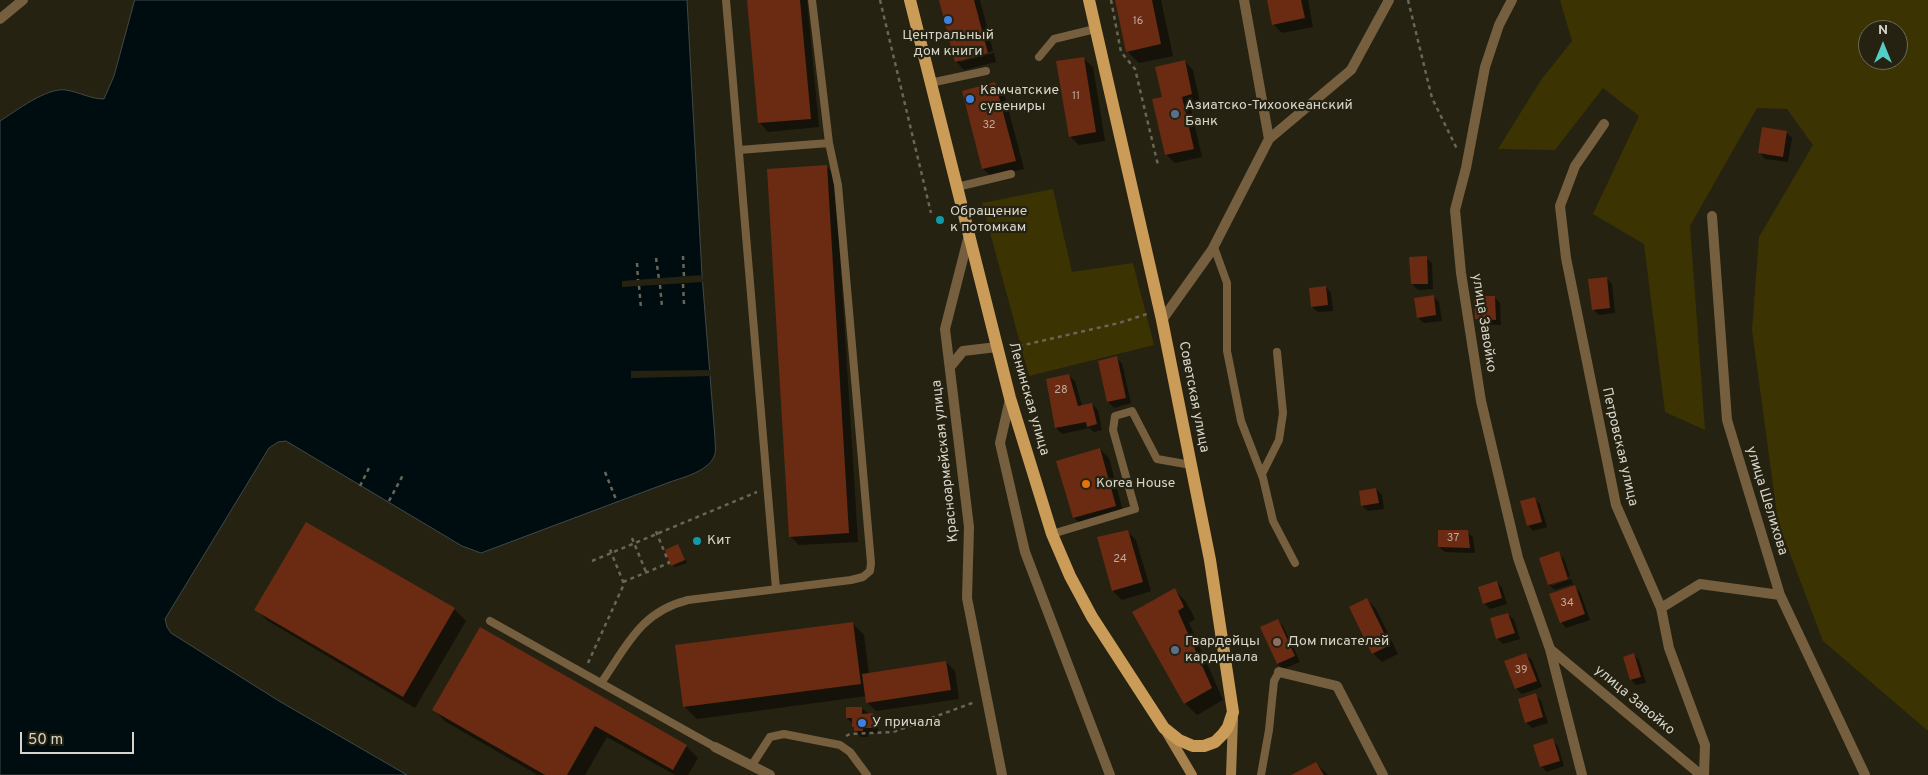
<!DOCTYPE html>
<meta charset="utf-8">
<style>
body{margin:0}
#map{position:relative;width:1928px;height:775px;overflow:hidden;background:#262211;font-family:Overpass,sans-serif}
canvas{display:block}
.north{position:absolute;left:1858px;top:20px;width:50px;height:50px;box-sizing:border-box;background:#262211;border:1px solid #6d6a5b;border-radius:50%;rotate:0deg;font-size:14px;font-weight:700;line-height:20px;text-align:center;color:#d7d5cb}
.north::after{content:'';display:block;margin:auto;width:18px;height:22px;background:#55cec5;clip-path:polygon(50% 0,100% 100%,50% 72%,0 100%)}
.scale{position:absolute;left:20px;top:732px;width:114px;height:22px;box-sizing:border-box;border:2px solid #d7d5cb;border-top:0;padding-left:6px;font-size:15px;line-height:18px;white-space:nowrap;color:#d7d5cb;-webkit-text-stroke:4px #262211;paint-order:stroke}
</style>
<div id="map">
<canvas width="1928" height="775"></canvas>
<div class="north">N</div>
<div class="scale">50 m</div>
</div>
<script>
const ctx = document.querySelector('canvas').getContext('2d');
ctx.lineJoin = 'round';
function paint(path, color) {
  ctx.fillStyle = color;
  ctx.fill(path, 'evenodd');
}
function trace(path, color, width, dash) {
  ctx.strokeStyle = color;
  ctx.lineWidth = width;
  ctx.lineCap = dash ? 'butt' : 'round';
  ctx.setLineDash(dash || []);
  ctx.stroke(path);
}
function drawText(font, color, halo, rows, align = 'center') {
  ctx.font = font + ' Overpass,sans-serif';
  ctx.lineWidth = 4.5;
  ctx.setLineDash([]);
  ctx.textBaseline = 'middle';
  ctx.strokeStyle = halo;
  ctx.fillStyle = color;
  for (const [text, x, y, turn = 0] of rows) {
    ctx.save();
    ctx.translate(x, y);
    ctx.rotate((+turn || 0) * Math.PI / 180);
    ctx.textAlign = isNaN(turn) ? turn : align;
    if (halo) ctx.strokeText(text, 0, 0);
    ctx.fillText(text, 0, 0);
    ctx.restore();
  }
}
paint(new Path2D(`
 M1560,0H1928V731L1823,641L1778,522L1752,330L1759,237L1813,145L1787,109L1757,108L1690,226L1705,430L1665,412L1644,244L1593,214L1639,116L1603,88L1555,150L1498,149L1541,80L1572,41ZM1868,30H1898V60H1868Z
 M1053,189L1072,272L1133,263L1154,345L1029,376L982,203Z`), '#3c3303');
const water = new Path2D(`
 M135,0H687L702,275L715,438C715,443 716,449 715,454C710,471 684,477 670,482L481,553L462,546L286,441L278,442L269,448L165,619L167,627L171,633L279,701L407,775H0V121C16,111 47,87 66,90C79,92 91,99 104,99L114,76Z`);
paint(water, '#000d10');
trace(water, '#404948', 1);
paint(new Path2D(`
 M702,275L703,282L622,287V281Z
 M710,370L711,376L631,378V371Z`), '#262211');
paint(new Path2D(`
 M748,0H807L819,127L768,132L760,123Z
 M940,0H980L993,51L960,59V62L994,53L996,62L964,70L956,61Z
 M1117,0H1161L1173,56L1139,63L1127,51Z
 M1268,0H1308L1313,27L1282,33L1274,25Z
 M1084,59L1093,67L1105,141L1079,145L1070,136Z
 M1185,62L1193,70L1200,103L1190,105L1202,157L1175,163L1166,154Z
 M995,84L1004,93L1024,169L992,177L983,169Z
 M1786,132L1792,138L1788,162L1765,159L1760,153Z
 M826,166L835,175L858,542L799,545L790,536Z
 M1426,258L1432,263L1433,289L1418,290L1412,284Z
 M1606,278L1612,284L1615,313L1599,315L1593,309Z
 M1326,287L1331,293L1333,311L1318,312L1312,307Z
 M1433,296L1439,302L1442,321L1424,323L1418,318Z
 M1495,298L1500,303L1501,325L1482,324L1476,318Z
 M1116,358L1122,363L1131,403L1114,408L1108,402L1099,362Z
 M1069,376L1075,381L1082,406L1092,404L1098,410L1102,430L1094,432L1089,428L1062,434L1056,428L1048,380Z
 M1100,449L1109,458L1124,515L1083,526L1074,518Z
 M1376,489L1382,495L1384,509L1368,511L1362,506Z
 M1534,499L1540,504L1547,527L1533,531L1528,525Z
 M1127,531L1136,540L1151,591L1122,600L1113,591L1099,538Z
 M1467,532L1473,537L1475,553L1445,552L1439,547Z
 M678,546L687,563L675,567L672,565Z
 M1558,553L1564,559L1570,576L1551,583V586L1571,579L1574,587L1580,592L1590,620L1566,628L1561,622L1573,587L1572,584L1555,590L1549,585L1540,559Z
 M1497,582L1502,588L1507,604L1490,609L1484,603Z
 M1175,590L1186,602L1195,619L1189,623L1223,700L1197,715L1185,703Z
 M1367,600L1376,609L1398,654L1382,662L1373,653Z
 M454,609L466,621L415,708L268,621L256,610Z
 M1508,614L1514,620L1520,639L1503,644L1497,638Z
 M1278,621L1283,626L1300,662L1283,669L1278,664L1261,628Z
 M852,623L864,635L869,674L946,662L955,671L959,699L876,711L867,702V696L697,719L685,707Z
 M480,629L686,746L698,758L688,775H675L607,737L585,775H538L446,722L434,710Z
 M1526,655L1532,660L1542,687L1522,694L1516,688Z
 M1634,655L1639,660L1646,683L1636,685L1631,680Z
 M1535,695L1541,701L1548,723L1532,728L1526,722Z
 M861,708L878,720V733H868V737H861L856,731L853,724L847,718Z
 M1552,740L1558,746L1564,766L1547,772L1541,766Z
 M1316,763L1328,775H1294Z`), '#0007');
paint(new Path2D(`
 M747,0H800L811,119L758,123Z
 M939,0H974L988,53L955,62Z
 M1115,0H1152L1161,44L1126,52Z
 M1267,0H1301L1305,18L1272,25Z
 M1084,57L1096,132L1069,137L1056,61Z
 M1185,60L1192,94L1182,97L1194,149L1165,155L1152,99L1162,97L1155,67Z
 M995,82L1016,161L982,169L962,91Z
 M1762,127L1787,131L1783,157L1758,153Z
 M827,165L849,533L789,537L767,169Z
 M1427,256L1428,284H1411L1409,257Z
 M1607,277L1610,308L1592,310L1588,279Z
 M1326,286L1328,305L1311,307L1309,288Z
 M1434,295L1436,315L1417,318L1414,298Z
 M1474,296H1495L1496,320L1475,319Z
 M1117,356L1126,398L1107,402L1098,361Z
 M1069,374L1078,406L1092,403L1097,424L1087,427L1086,422L1055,428L1046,379Z
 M1100,448L1116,506L1073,518L1056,461Z
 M1376,488L1379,503L1361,506L1359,491Z
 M1535,497L1542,522L1527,526L1520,501Z
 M306,522L455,608L403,697L254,610Z
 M1128,530L1143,582L1112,591L1097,537Z
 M1438,530H1468L1470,548L1438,547Z
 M678,544L685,560L671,566L665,550Z
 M1559,551L1568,579L1548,585L1539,558Z
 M1497,581L1502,598L1483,604L1478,587Z
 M1575,585L1585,614L1560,623L1549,594Z
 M1175,588L1184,607L1178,611L1212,688L1184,704L1132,612Z
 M1367,598L1390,645L1372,654L1349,607Z
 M1508,613L1515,633L1496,639L1490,618Z
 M1278,619L1295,656L1277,664L1260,627Z
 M853,622L861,684L683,707L675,645Z
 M480,627L687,745L673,770L595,726L567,775H545L432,710Z
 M1526,653L1537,681L1515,689L1504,661Z
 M1634,653L1641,677L1630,680L1623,657Z
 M946,661L951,690L866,703L862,674Z
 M1536,693L1543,717L1525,723L1518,699Z
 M846,707H862V714L873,713V728H863V731H854V727H852V718H846Z
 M1553,738L1560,761L1540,767L1533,745Z
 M1316,762L1324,775H1291Z`), '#6a2b12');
trace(new Path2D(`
 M880,0L931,213
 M1111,0L1121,52L1135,69L1158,165
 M1408,0L1432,98L1457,149
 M683,256L684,277
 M656,258L659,279
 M637,263L638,280
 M683,284L684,304
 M660,285L662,307
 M639,286L641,308
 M1011,348L1119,323L1147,314
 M605,472L617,502
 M360,486L370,466
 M389,501L404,473
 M632,538L646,572
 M592,561L757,492
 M623,582L669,563L655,529
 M588,663L624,584L609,547
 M846,736L850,734L893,732L975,702`), '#696657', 2.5, [4, 4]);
trace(new Path2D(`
 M726,0L776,589
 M1039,57L1054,39L1095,29
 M930,83L986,71
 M739,150L829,143
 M957,187L1011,174
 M1214,247L1227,283V351L1241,421L1263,478L1273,521L1295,563
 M1262,474L1279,440L1283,413L1277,352
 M1052,534L1135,509L1113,430L1115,416L1132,411L1157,459L1191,465
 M490,621L715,747
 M601,683C627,646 640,612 688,600L851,580L863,577L870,571L871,563L838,185L829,143L812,0
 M752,765L770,737L784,734L840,745L850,752L867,775
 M1261,775L1269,730L1274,681L1279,672`), '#765f3f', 8);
trace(new Path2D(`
 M1512,0L1499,25L1485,67L1466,168L1455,210L1461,273L1481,401L1518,558L1550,649L1701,775
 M0,19L23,0
 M1604,124L1575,166L1560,206L1566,258L1616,505L1661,608L1669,648L1705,745L1704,775
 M1269,139L1351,70L1389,0
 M1712,216L1727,420L1780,595L1865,775
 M969,235L945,329L969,527L967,598L1002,775
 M1162,320L1212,250L1269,139L1244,0
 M950,367L963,351L997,347
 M1010,399L1000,443L1025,552L1110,775
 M1661,608L1700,584L1780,595
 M1550,649L1582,775
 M1279,672L1337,686L1383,775
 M715,747L770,775`), '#765f3f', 10);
trace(new Path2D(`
 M1167,733L1192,775
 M1231,775L1233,719`), '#a6814d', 10);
trace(new Path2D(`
 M910,0L1010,398L1052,534L1070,576L1092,617L1164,728L1179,740L1193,746H1204L1215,742L1223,734L1228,727L1233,712L1210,560L1162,320L1089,0`), '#cb9c57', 12);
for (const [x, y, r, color] of [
 [948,20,5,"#3f7fe0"],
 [970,99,5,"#3f7fe0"],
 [1175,114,5,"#5c6f8a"],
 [940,220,5,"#0f9aa8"],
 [1086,484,5,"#e8710a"],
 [697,541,5,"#0f9aa8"],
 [1277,642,5,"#8d6e63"],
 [1175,650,5,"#5c6f8a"],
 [862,723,5,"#3f7fe0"]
]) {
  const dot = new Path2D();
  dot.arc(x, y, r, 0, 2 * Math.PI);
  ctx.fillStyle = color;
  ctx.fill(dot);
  trace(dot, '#262211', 2);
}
drawText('11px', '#bcaa9d', null, [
 ["16",1138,22],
 ["11",1076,97],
 ["32",989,126],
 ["28",1061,391],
 ["37",1453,539],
 ["24",1120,560],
 ["34",1567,604],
 ["39",1521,671]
]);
drawText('14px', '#d7d5cb', '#262211', [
 ["Центральный",948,36,"center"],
 ["дом книги",948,52,"center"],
 ["Камчатские",980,91],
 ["сувениры",980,107],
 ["Азиатско-Тихоокеанский",1185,106],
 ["Банк",1185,122],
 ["Обращение",950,212],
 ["к потомкам",950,228],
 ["Korea House",1096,484],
 ["Кит",707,541],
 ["Гвардейцы",1185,642],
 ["кардинала",1185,658],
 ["Дом писателей",1287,642],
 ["У причала",872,723]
], 'left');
drawText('14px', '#d7d5cb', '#262211', [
 ["улица Завойко",1483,323,81],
 ["Советская улица",1193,397,79],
 ["Ленинская улица",1028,399,74],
 ["Петровская улица",1619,447,77],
 ["Красноармейская улица",946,461,-96],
 ["улица Шелихова",1766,501,73],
 ["улица Завойко",1634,701,40]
]);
</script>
